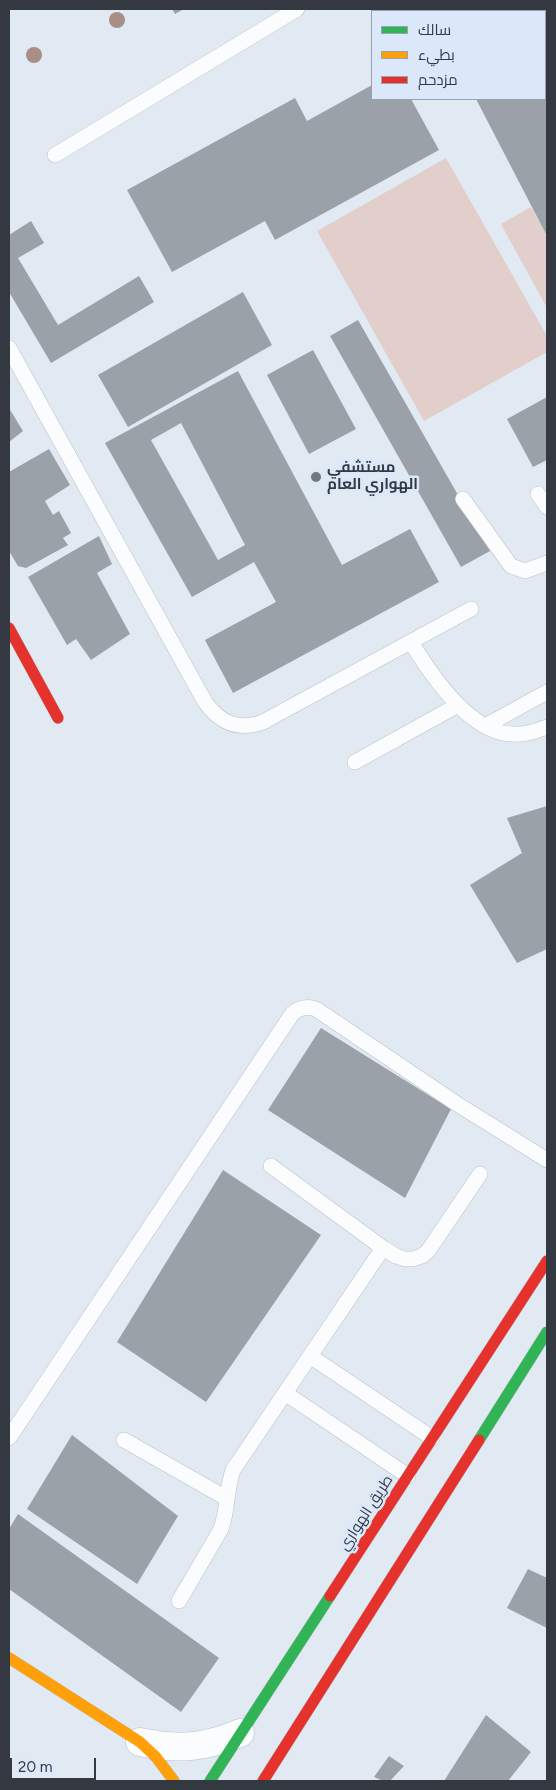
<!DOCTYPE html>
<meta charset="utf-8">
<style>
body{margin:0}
#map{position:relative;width:556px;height:1790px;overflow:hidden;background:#e1e9f3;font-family:Figtree,Cairo,sans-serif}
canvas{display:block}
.frame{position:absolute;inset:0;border:10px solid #343941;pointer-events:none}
.legend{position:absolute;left:371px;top:10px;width:175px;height:90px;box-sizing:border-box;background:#dae8fa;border:1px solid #98a2b0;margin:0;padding:6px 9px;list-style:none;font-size:15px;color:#343941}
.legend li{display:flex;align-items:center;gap:10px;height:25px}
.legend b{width:25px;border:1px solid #98a2b0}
.scale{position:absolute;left:10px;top:1758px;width:86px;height:22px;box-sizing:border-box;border:2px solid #343941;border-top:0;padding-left:6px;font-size:15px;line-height:18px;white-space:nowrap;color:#343941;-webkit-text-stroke:4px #dae8fa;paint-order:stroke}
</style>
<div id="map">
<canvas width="556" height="1790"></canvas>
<div class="frame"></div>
<ul class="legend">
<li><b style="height:6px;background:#30b455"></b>سالك</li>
<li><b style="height:6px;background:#ff9f0a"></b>بطيء</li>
<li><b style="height:6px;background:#e5322d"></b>مزدحم</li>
</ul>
<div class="scale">20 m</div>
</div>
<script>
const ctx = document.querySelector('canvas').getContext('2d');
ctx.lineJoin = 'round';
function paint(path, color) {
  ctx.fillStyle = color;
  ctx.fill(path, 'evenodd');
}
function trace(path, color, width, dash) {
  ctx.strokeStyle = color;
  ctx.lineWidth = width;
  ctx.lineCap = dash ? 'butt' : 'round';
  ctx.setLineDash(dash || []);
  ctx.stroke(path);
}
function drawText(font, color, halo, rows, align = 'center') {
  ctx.font = font + ' Figtree,Cairo,sans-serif';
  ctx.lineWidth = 5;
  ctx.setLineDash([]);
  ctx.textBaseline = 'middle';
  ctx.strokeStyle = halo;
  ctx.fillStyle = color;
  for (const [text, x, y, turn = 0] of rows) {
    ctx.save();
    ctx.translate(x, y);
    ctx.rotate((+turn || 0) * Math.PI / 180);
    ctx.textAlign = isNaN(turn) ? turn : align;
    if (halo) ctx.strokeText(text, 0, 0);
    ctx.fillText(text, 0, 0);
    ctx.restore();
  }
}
paint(new Path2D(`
 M446,158L547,336V352L424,421L317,231Z
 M531,207L547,236V308L501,224Z`), '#e2ceca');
paint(new Path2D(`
 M172,9H184L175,14Z
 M545,48L547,52V236L476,99H545Z
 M372,85V99H411L439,150L275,240L265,221L172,272L127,190L295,98L307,121Z
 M31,221L44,243L18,258L58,325L139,276L154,302L51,363L9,292V235Z
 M243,292L272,345L128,427L98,375Z
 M358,320L490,551L461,567L330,336Z
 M313,350L356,429L309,454L267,375Z
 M238,371L342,565L410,529L439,582L233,693L205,640L276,602L254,562L192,597L105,443ZM181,423L245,545L218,560L151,440Z
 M547,397V460L533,467L507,419Z
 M9,408L23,431L9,442Z
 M49,449L70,485L45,501L53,515L59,511L71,533L63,538L68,545L26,568L18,566L9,551V472Z
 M99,536L112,564L97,573L130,634L91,660L76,639L67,645L28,577Z
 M547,806V949L517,963L470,885L522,853L507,818Z
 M321,1028L451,1109L405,1198L268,1110Z
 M223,1170L321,1235L206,1402L117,1342Z
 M72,1435L178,1516L137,1584L27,1509Z
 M18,1514L219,1658L181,1712L9,1589V1529Z
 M528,1569L547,1578V1628L507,1608Z
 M486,1715L531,1752L508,1781H444Z
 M389,1756L404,1766L390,1781H383L374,1777Z`), '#9ba1a9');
const lane = new Path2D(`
 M55,155L297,9
 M9,348L205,702C220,723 238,731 263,722L471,609
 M538,494L547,507
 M463,499L511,566L525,571L547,563
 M411,642C431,675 471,734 513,734C525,735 536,731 547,727
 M485,726L547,692
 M355,762L458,705
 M271,1166L383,1248L396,1256L405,1259H413L422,1256L428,1251L480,1174
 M310,1356L432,1438
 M285,1393L408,1476
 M9,1438L292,1014C300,1007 307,1006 316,1009L457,1104L547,1160
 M124,1440L226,1498
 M179,1601L221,1529C228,1510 226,1490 233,1470L383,1248`);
const street = new Path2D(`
 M140,1742C177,1750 205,1748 240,1733`);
const fast = new Path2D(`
 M479,1440L547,1332
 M210,1781L330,1596`);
const slow = new Path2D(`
 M9,1658L140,1742L156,1757L174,1781`);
const jam = new Path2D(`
 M9,628L58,718
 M330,1596L547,1261
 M263,1781L479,1440`);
trace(lane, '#bbc1c9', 16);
trace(street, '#bbc1c9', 29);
trace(fast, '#bbc1c9', 12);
trace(slow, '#bbc1c9', 12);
trace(jam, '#bbc1c9', 12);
trace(lane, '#fafcfd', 15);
trace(street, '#fafcfd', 28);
trace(fast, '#30b455', 11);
trace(slow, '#ff9f0a', 11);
trace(jam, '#e5322d', 11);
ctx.fillStyle = '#a98d87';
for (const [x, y] of [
 [117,20],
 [34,55]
]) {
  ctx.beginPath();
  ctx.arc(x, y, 8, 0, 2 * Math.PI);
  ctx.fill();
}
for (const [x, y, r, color] of [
 [316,477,6,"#71777f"]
]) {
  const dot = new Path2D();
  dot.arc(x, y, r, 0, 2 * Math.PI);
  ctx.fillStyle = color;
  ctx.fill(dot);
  trace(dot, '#dae8fa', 2);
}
drawText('bold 15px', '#343941', '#dae8fa', [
 ["مستشفي",327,468],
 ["الهواري العام",327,485]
], 'left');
drawText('15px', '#343941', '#dae8fa', [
 ["طريق الهواري",366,1513,-57]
]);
</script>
